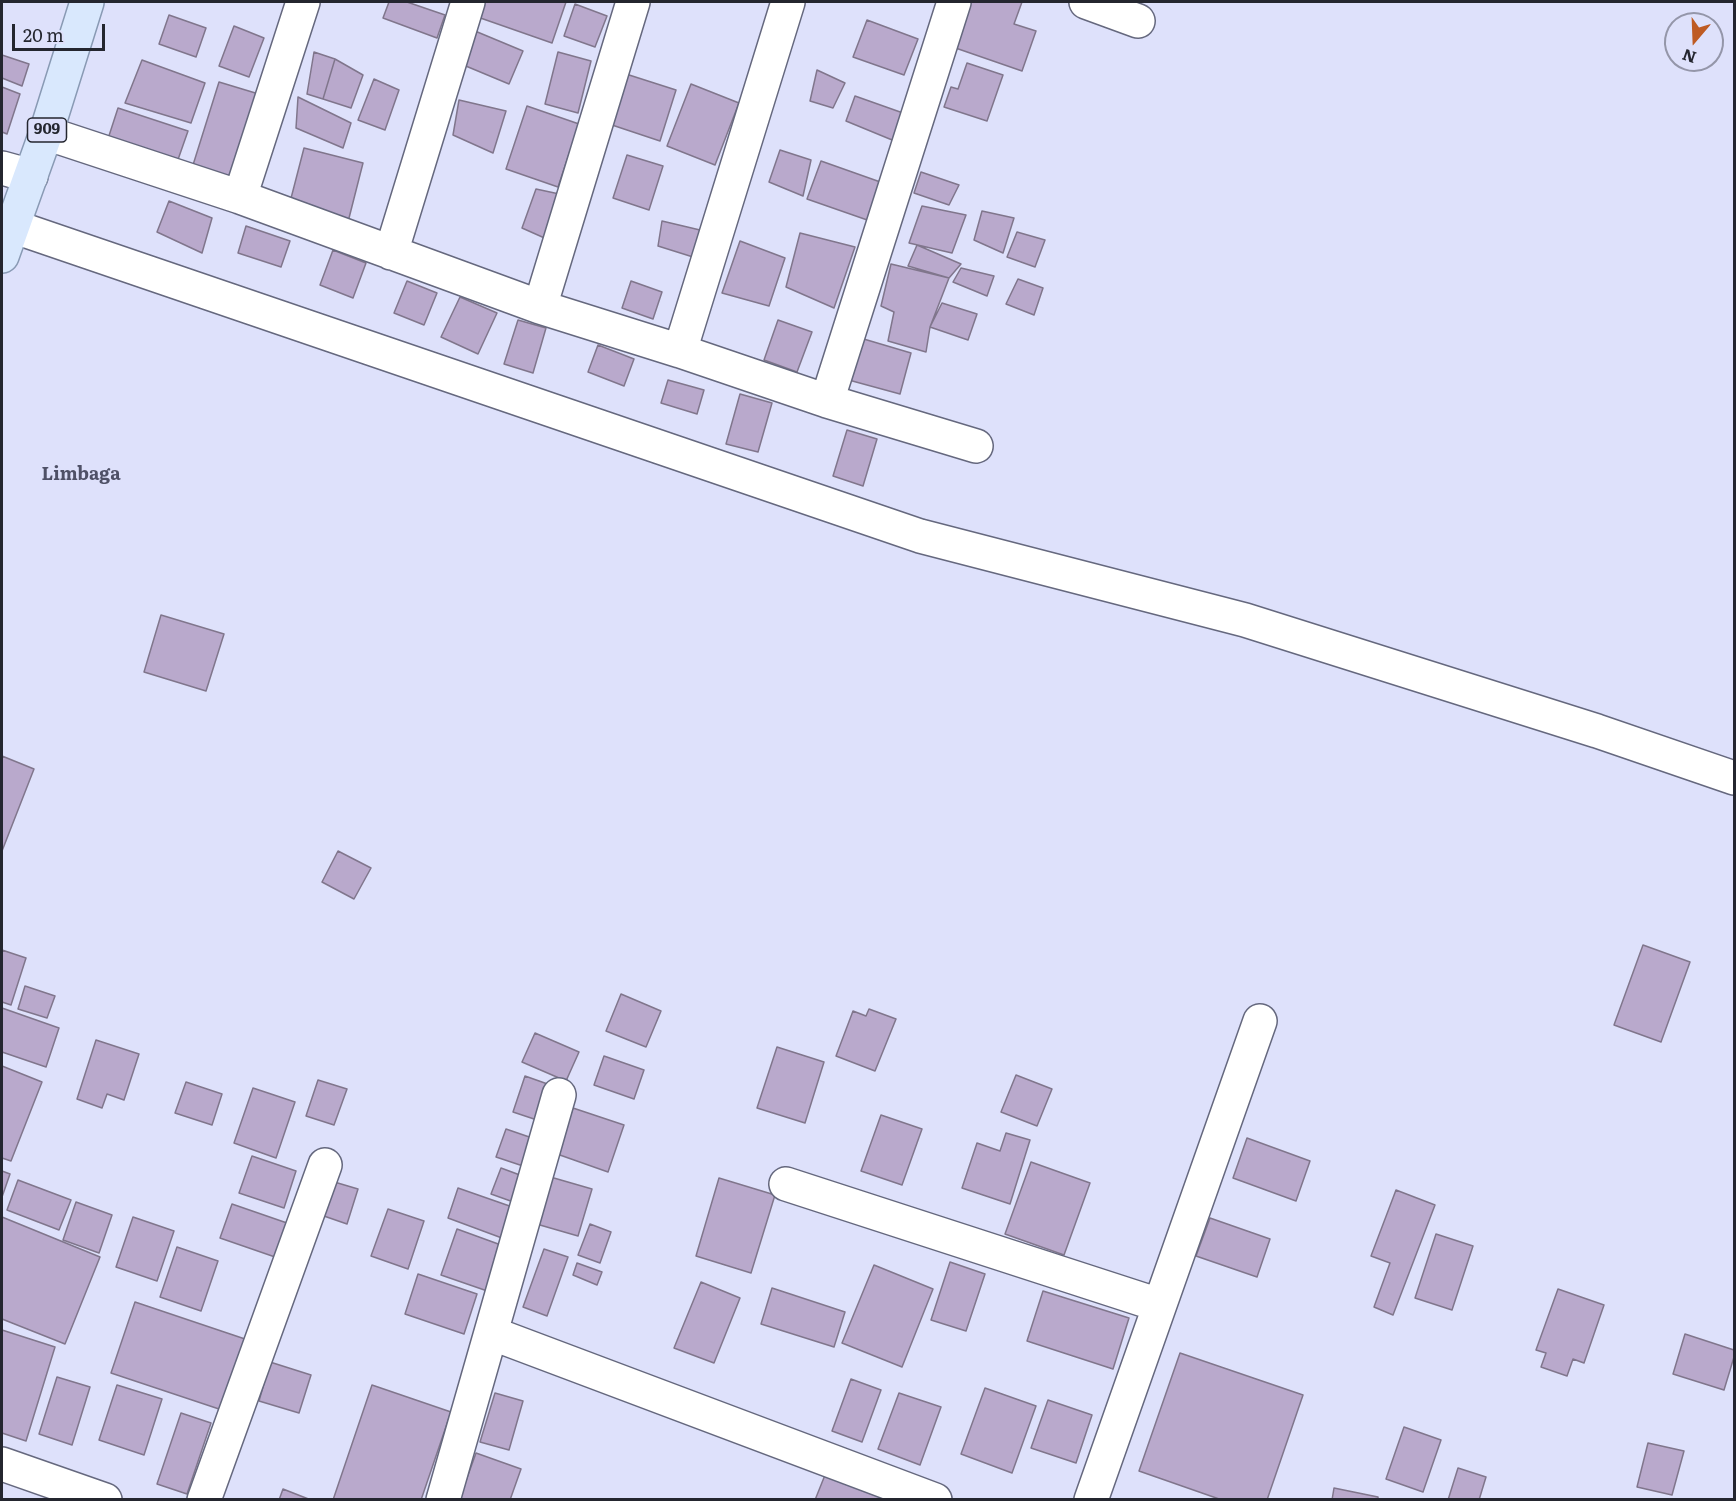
<!DOCTYPE html>
<style>
body{margin:0}
#map{position:relative;width:1736px;height:1501px;overflow:hidden;background:#dee1fb;font-family:Literata,serif}
canvas{display:block}
.frame{position:absolute;inset:0;border:3px solid #24262f;pointer-events:none}
.north{position:absolute;left:1664px;top:12px;width:60px;height:60px;box-sizing:border-box;background:#dee1fb;border:2px solid #9496a9;border-radius:50%;rotate:199deg;font-size:16px;font-weight:700;line-height:24px;text-align:center;color:#24262f}
.north::after{content:'';display:block;margin:auto;width:21px;height:27px;background:#be5b23;clip-path:polygon(50% 0,100% 100%,50% 72%,0 100%)}
.scale{position:absolute;left:12px;top:24px;width:93px;height:27px;box-sizing:border-box;border:3px solid #24262f;border-top:0;padding-left:8px;font-size:18px;line-height:21px;white-space:nowrap;color:#24262f;-webkit-text-stroke:4px #dee1fb;paint-order:stroke}
</style>
<div id="map">
<canvas width="1736" height="1501"></canvas>
<div class="frame"></div>
<div class="north">N</div>
<div class="scale">20 m</div>
</div>
<script>
const ctx = document.querySelector('canvas').getContext('2d');
ctx.lineJoin = 'round';
function paint(path, color) {
  ctx.fillStyle = color;
  ctx.fill(path, 'evenodd');
}
function trace(path, color, width, dash) {
  ctx.strokeStyle = color;
  ctx.lineWidth = width;
  ctx.lineCap = dash ? 'butt' : 'round';
  ctx.setLineDash(dash || []);
  ctx.stroke(path);
}
function drawText(font, color, halo, rows, align = 'center') {
  ctx.font = font + ' Literata,serif';
  ctx.lineWidth = 4.5;
  ctx.setLineDash([]);
  ctx.textBaseline = 'middle';
  ctx.strokeStyle = halo;
  ctx.fillStyle = color;
  for (const [text, x, y, turn = 0] of rows) {
    ctx.save();
    ctx.translate(x, y);
    ctx.rotate((+turn || 0) * Math.PI / 180);
    ctx.textAlign = isNaN(turn) ? turn : align;
    if (halo) ctx.strokeText(text, 0, 0);
    ctx.fillText(text, 0, 0);
    ctx.restore();
  }
}
const building = new Path2D(`
 M389,2H407L445,15L437,38L383,18Z
 M473,2H566L552,43L469,14Z
 M958,2H1022L1014,24L1036,31L1022,71L944,44Z
 M575,4L607,16L595,47L564,36Z
 M169,15L206,28L196,57L159,44Z
 M867,20L918,39L904,75L853,57Z
 M234,26L264,38L249,77L219,66Z
 M475,31L523,51L509,84L461,64Z
 M314,52L335,59L323,99L307,94Z
 M558,52L591,61L578,113L545,104Z
 M2,55L29,64L22,86L2,78Z
 M335,59L363,75L351,108L323,99Z
 M142,60L205,83L191,123L125,103Z
 M967,63L1003,75L987,121L944,107L951,87L958,89Z
 M817,70L845,83L833,108L810,101Z
 M626,74L676,90L660,141L609,124Z
 M374,79L399,90L385,130L358,120Z
 M219,82L262,95L235,179L193,165Z
 M691,84L739,103L715,165L667,146Z
 M2,87L20,94L7,134L2,132Z
 M855,96L903,113L897,142L846,121Z
 M298,97L351,123L343,148L296,128Z
 M459,100L506,111L493,153L453,135Z
 M527,106L579,124L558,187L506,169Z
 M118,108L188,131L174,171L105,148Z
 M304,148L363,163L348,222L289,206Z
 M780,150L811,160L803,196L769,182Z
 M627,155L663,166L649,210L613,198Z
 M821,161L886,184L873,222L807,199Z
 M921,172L959,185L949,205L914,193Z
 M536,189L564,195L549,240L522,228Z
 M169,201L212,218L202,253L157,232Z
 M922,206L966,215L952,253L909,243Z
 M982,211L1014,218L1003,253L974,240Z
 M662,221L700,230L693,257L658,246Z
 M246,226L290,241L281,267L238,253Z
 M1017,232L1045,240L1035,267L1007,257Z
 M800,233L855,247L834,308L786,287Z
 M740,241L785,258L769,306L722,293Z
 M917,245L961,264L949,278L908,266Z
 M333,250L366,263L353,298L320,285Z
 M891,264L949,278L930,327L926,352L888,341L894,312L881,306Z
 M961,268L994,276L987,296L953,282Z
 M1018,279L1043,288L1034,315L1006,304Z
 M407,281L437,293L424,325L394,313Z
 M631,281L662,292L653,319L622,308Z
 M460,297L497,313L478,354L441,337Z
 M942,303L977,314L968,340L930,327Z
 M518,320L546,328L533,373L504,364Z
 M778,320L812,332L797,372L764,360Z
 M857,337L911,353L900,394L845,379Z
 M598,345L634,359L624,386L588,372Z
 M668,380L704,390L697,414L661,403Z
 M740,394L772,403L758,452L726,444Z
 M847,430L877,439L863,486L833,476Z
 M161,615L224,634L206,691L144,672Z
 M2,756L34,769L2,851Z
 M338,851L371,868L354,899L322,882Z
 M1643,945L1690,962L1661,1042L1614,1025Z
 M2,950L26,958L11,1005L2,1002Z
 M25,986L55,996L47,1018L18,1009Z
 M621,994L661,1011L646,1047L606,1031Z
 M2,1008L59,1028L46,1067L2,1052Z
 M869,1009L896,1019L875,1071L836,1056L853,1011L866,1016Z
 M535,1033L579,1052L566,1081L522,1062Z
 M96,1040L139,1054L124,1100L107,1094L102,1108L77,1099Z
 M777,1047L824,1062L805,1123L757,1108Z
 M604,1056L644,1070L634,1099L594,1085Z
 M2,1066L42,1082L11,1161L2,1158Z
 M1016,1075L1052,1089L1037,1126L1001,1112Z
 M525,1076L556,1087L543,1122L513,1112Z
 M318,1080L347,1089L334,1125L306,1116Z
 M186,1082L222,1094L212,1125L175,1113Z
 M253,1088L295,1102L276,1158L234,1143Z
 M573,1108L624,1125L608,1172L557,1154Z
 M881,1115L922,1129L902,1185L861,1171Z
 M506,1129L538,1140L529,1168L496,1157Z
 M1006,1133L1030,1140L1010,1204L962,1188L977,1143L1000,1151Z
 M1247,1138L1310,1161L1296,1201L1233,1178Z
 M252,1156L296,1171L284,1208L239,1193Z
 M1031,1162L1090,1183L1064,1255L1005,1234Z
 M501,1168L528,1178L519,1204L491,1194Z
 M2,1171L10,1174L2,1197Z
 M547,1176L592,1189L578,1236L533,1223Z
 M719,1178L775,1195L751,1273L696,1256Z
 M18,1180L71,1200L59,1230L7,1210Z
 M331,1181L358,1189L347,1224L321,1215Z
 M458,1188L521,1210L510,1241L448,1218Z
 M1396,1190L1435,1205L1393,1315L1374,1307L1390,1263L1371,1256Z
 M76,1202L112,1215L99,1253L63,1240Z
 M232,1204L287,1223L275,1257L220,1238Z
 M388,1209L424,1221L408,1269L371,1256Z
 M2,1217L100,1257L65,1344L2,1319Z
 M133,1217L174,1231L157,1281L116,1267Z
 M1210,1218L1270,1239L1257,1277L1196,1256Z
 M590,1224L611,1232L600,1263L578,1255Z
 M457,1229L512,1249L496,1294L441,1275Z
 M1436,1234L1473,1246L1452,1310L1415,1298Z
 M177,1247L218,1261L201,1311L160,1297Z
 M544,1249L568,1257L547,1316L523,1307Z
 M950,1262L985,1274L966,1331L931,1320Z
 M577,1263L602,1272L597,1285L573,1275Z
 M874,1265L933,1289L902,1367L842,1343Z
 M418,1274L477,1294L464,1334L405,1314Z
 M701,1282L740,1298L714,1363L674,1348Z
 M772,1288L845,1312L834,1347L761,1324Z
 M1558,1289L1604,1305L1584,1363L1573,1359L1567,1376L1541,1367L1546,1353L1536,1350Z
 M1043,1291L1129,1318L1113,1369L1027,1341Z
 M135,1302L245,1339L222,1410L111,1373Z
 M2,1330L55,1347L26,1441L2,1433Z
 M1685,1334L1734,1350V1357L1724,1390L1673,1374Z
 M1180,1353L1303,1395L1267,1500H1222L1139,1471Z
 M270,1362L311,1375L299,1413L259,1401Z
 M57,1377L90,1387L72,1445L39,1434Z
 M851,1379L881,1390L862,1442L832,1431Z
 M117,1385L162,1399L144,1455L99,1440Z
 M372,1385L451,1412L421,1500H333Z
 M985,1388L1036,1406L1012,1473L961,1454Z
 M495,1393L523,1401L509,1450L480,1442Z
 M899,1393L941,1407L920,1465L878,1449Z
 M1048,1400L1092,1415L1076,1463L1031,1448Z
 M181,1413L211,1423L187,1494L157,1484Z
 M1404,1427L1441,1440L1423,1492L1386,1479Z
 M1648,1443L1684,1451L1672,1495L1637,1487Z
 M476,1453L521,1469L510,1500H459Z
 M1458,1468L1486,1477L1479,1500H1448Z
 M827,1470L905,1500H815Z
 M1334,1488L1378,1497V1500H1332Z
 M283,1489L311,1500H279Z`);
paint(building, '#b9a9cc');
trace(building, '#80768c', 1.5);
const minor = new Path2D(`
 M1086,2L1138,21
 M46,133L240,197L540,307L680,351L827,401L976,446
 M2,168L31,176
 M240,197L303,2
 M12,226L920,536L1245,620L1597,731L1734,778
 M391,253L468,2
 M540,307L633,2
 M680,351L788,2
 M827,401L954,2
 M786,1184L1159,1305
 M491,1333L935,1500
 M2,1464L105,1500
 M204,1500L325,1165
 M443,1500L559,1095
 M1091,1500L1260,1021`);
const major = new Path2D(`
 M2,256L46,133L87,2`);
trace(minor, '#65687e', 36);
trace(major, '#899ab4', 36);
trace(minor, '#fff', 33);
trace(major, '#d9e8fd', 33);
for (const [x, y, w] of [
 [47,130,39]
]) {
  const box = new Path2D();
  box.roundRect(x - w / 2, y - 12, w, 24, 4.5);
  ctx.fillStyle = '#dee1fb';
  ctx.fill(box);
  trace(box, '#24262f', 1.5);
}
drawText('bold 15px', '#24262f', null, [
 ["909",47,130]
]);
drawText('bold 18px', '#4f5167', '#dee1fb', [
 ["Limbaga",81,475]
]);
</script>
